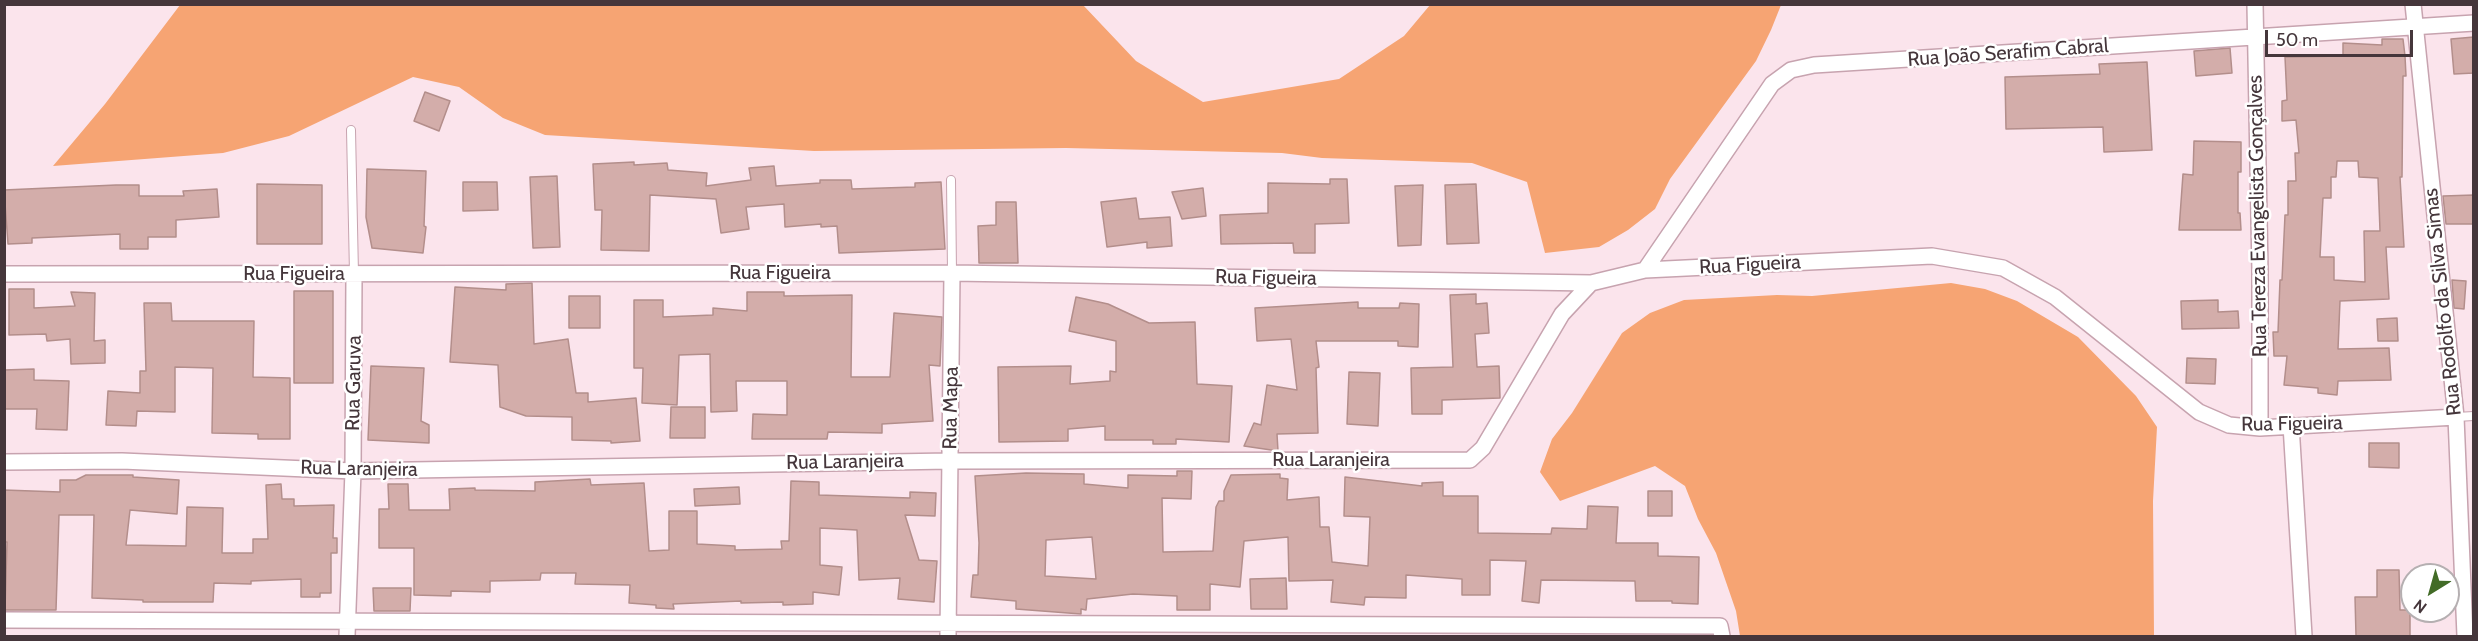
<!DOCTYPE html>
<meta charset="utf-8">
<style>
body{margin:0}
#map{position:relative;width:2478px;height:641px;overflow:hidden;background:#fbe4ec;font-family:Cabin,sans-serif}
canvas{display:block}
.frame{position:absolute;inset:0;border:6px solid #45363b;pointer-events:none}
.north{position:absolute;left:2400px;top:563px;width:60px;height:60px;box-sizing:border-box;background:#fff;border:2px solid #b5afb1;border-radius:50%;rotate:217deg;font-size:16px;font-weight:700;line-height:24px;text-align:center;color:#45363b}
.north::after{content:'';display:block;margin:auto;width:21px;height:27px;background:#426b27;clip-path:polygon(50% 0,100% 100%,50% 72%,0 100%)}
.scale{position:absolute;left:2265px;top:30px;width:148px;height:27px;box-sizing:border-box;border:3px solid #45363b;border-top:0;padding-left:8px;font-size:18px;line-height:21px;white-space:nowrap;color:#45363b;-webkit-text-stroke:4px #fff;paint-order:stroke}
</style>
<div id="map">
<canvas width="2478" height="641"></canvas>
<div class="frame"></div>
<div class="north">N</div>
<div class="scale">50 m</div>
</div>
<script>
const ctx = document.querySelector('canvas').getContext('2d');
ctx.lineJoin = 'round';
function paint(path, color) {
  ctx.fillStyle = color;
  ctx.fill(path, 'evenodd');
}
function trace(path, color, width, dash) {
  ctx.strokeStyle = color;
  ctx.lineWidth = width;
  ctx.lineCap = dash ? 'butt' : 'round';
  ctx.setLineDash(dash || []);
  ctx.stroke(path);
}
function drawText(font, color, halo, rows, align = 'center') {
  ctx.font = font + ' Cabin,sans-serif';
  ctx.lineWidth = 5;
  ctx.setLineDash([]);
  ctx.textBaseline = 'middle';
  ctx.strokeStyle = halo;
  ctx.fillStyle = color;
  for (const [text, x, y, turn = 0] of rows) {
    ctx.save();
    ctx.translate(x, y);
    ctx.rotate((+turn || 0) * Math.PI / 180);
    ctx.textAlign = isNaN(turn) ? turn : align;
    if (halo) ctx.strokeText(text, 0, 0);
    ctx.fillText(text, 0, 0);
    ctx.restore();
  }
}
paint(new Path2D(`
 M180,5H1083L1136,61L1203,102L1339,79L1404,36L1430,5H1781L1771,30L1756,61L1670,179L1655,209L1628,230L1599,247L1545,253L1527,182L1472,163L1322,158L1282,153L1066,148L814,151L545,135L503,118L459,87L413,77L289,136L223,153L53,166L105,104Z
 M1951,283L1985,289L2017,301L2078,337L2136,396L2157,427L2153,501L2154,636H1740L1736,611L1716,553L1698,519L1685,486L1655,466L1560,501L1540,472L1552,439L1572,413L1622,333L1650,313L1684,300L1777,295L1812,296Z`), '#f6a473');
const building = new Path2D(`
 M2474,37V73L2454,74L2451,39Z
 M2382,39H2403L2405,56L2406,76H2403L2402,177H2400L2404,247H2386L2389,299L2340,301L2338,349L2389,348L2391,380L2338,381L2337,395L2318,393V388L2284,385L2287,356H2274L2273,332H2278L2280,280H2282L2285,215H2288V181H2296L2295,153H2299L2296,120L2282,121V101L2287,100L2285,57L2343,56V43L2382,45ZM2337,161H2358L2359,177L2378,178L2380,231H2364L2365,282L2334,280V257H2320L2323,198H2331V177H2336Z
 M2230,48L2232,73L2196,76L2194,51Z
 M2147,62L2152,150L2104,152L2103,127L2006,129L2005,77L2100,74L2099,64Z
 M425,92L450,101L439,131L414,121Z
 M2194,141L2241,142V172H2238V213H2240L2241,230H2179L2183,174L2193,175Z
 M634,162V165L667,163L668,170L707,173L706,186L751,180L749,168L774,166L776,186L820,183V180H851L852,189L915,187V183L941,182L945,249L839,253L837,226L821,227V224L785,227L784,204L746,207L749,229L721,233L716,199L650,195L649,251L601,250L602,210H595L593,164Z
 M367,169L426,171L424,226L426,227L423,253L372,248L366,217Z
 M557,176L560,247L533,248L530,177Z
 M1330,179H1347L1349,223L1315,224V253H1294L1293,243L1221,244L1220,215L1268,213V183L1330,184Z
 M463,182H497L498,210L463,211Z
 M257,184L322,185V244H257Z
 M1476,184L1479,243L1447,244L1445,185Z
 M116,185H139V196H184L183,191L217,189L219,217L176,220V237H148V249H120V234L32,238V243L8,244L4,190Z
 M1423,185L1421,245L1398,246L1395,186Z
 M1203,188L1206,216L1182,219L1172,192Z
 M2474,195V224H2446L2443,196Z
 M1136,198L1139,219L1170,217L1172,246L1147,248V242L1107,247L1101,202Z
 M996,202H1016L1018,263H979L978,226L996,225Z
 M2452,280L2466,281L2464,309L2454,308Z
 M532,283L534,344L568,339L576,393H588V402L636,398L640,441L611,443V441L572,440V417L526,416L500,407L498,365L450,362L455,287L506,290V284Z
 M9,289H34V308L75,306L71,292L95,293L94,341L105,340V363L71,364L70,339L47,341L46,334L9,335Z
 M294,291H333V383H294Z
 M747,292H784V296L852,295L851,377H890L894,313L942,317L940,366L929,365L933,421L882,424V433L828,432L827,439H752L753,414L787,415V381H736L737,411L711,412L710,354L679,355L677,405L642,403L643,368H634V300H663V317L713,315V308L747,311Z
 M1476,294V304L1487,303L1489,333L1475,334L1477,367L1499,366L1500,398L1442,400V414H1412L1411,368L1453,367L1450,295Z
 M569,296H600V328H569Z
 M1076,297L1108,304L1149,323L1195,322L1197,384L1232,386L1229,442L1176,439V444H1153V440H1105V426L1068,429V441L999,442L998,367L1071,366L1070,384L1110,381V371L1116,372V341L1069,331Z
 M2218,300V312L2238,311L2239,328L2182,329L2181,301Z
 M1358,302V308H1399L1400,303L1419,304L1418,347L1398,346V341H1316L1319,367L1316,368L1318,433L1277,434L1278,451L1244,446L1254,423L1261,425L1267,385L1297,390L1291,339L1257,341L1255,308Z
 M144,303H171L172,321H254L253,377L290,378V439H258V434L212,433L213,368L175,367V412L137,411L136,426L106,425L108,391L140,393V371H146Z
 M2397,318L2398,341H2378L2377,319Z
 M2187,358L2216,359L2215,384L2186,383Z
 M371,366L424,368L421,421L429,425V443L368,440Z
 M34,369V380L69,381L67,430L36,429L37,409H5L4,370Z
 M1349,372L1380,373L1378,426L1347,424Z
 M671,407H705V438H670Z
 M2369,443H2399V468L2369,467Z
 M1177,471H1192L1191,499L1162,498L1163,552L1213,551L1216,507L1219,501H1224V491L1231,475L1280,474V478L1288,479L1287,500L1319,497L1320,527H1329L1332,562L1368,566L1370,517L1344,516L1345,477L1422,486V483L1443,482V496H1478V533L1551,534L1552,528L1587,529L1588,506L1618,507L1616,543H1658V556L1699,557L1698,604L1672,603V601H1636L1635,581L1541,580L1539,603L1522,601L1526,561L1490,560V595H1462V579L1406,575V598L1365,597L1364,605L1331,602L1333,580L1289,581L1288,537L1244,541L1240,587L1210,584V610H1177V596L1133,594L1087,599L1086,610L1081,609V614L1016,609V601L971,597L973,575H978L979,543L975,476L1026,473L1084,474V484L1128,488V475L1177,476ZM1092,537L1096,579L1045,576L1046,540Z
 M86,475H133V477L179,480L177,514L130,510L126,545L186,546L187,507L223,508L222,553H253V539H268L266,485L281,484L282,499H294V506L334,505L333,538H337V553H331V593H320V597H301V579L251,581V584L214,583L213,602H143V600L92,598L94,515H59L56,610H5L7,542H4V490L60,492V480H76Z
 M590,479L591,485L644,483L649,551L669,550V511H697V544L735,546V550L782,549L781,541H789L791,481L819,482V495L910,498V492L936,493L935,516L905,515L919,560L937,561L934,602L898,599L900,578L859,580L857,530L820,528V565L842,567L839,595L813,592V604L783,605V602L741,603V601L673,604L674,609L656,608V605L629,603L630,585L575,584L576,573H541L540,580L490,581V592L451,591V596L414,595V548H379V509H389L388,484H408L409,510H450L449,489L475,488V490L535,491V482Z
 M739,487L740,504L695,506L694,489Z
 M1648,491H1672V516H1648Z
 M2377,570H2399L2400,610H2410V636H2356L2355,597H2377Z
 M1286,578L1287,609H1251L1250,579Z
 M373,588H411L410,611H374Z`);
paint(building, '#d3adaa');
trace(building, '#b38e8b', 1.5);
const service = new Path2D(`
 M351,130L354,274
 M951,180L952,273
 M2456,417L2474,416`);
const minor = new Path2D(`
 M2255,4L2260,272V428
 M2413,4L2456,417L2465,636
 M1645,270L1772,84L1791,70L1814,65L2474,23
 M4,274L952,273L1591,283L1645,270L1932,256L2003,268L2055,297L2199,412L2229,425L2260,428L2456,417
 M2291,425L2304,636
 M4,462L122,461L353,471L950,461L1470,460L1483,448L1562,314L1591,283
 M4,620L1720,626L1722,636
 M347,636L353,471L354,274
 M948,636L952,273`);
trace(service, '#c7a3af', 10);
trace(minor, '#c7a3af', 18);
trace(service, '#fff', 8);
trace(minor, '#fff', 15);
drawText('20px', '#45363b', '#fff', [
 ["Rua João Serafim Cabral",2008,53,-4],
 ["Rua Tereza Evangelista Gonçalves",2258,216,-91],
 ["Rua Figueira",1750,265,-3],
 ["Rua Figueira",780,273],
 ["Rua Figueira",294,274],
 ["Rua Figueira",1266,278,1],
 ["Rua Rodolfo da Silva Simas",2443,302,-96],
 ["Rua Garuva",354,383,-89],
 ["Rua Mapa",951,408,-89],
 ["Rua Figueira",2292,424,-1],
 ["Rua Laranjeira",1331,460],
 ["Rua Laranjeira",845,462,-1],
 ["Rua Laranjeira",359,469,1]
]);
</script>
